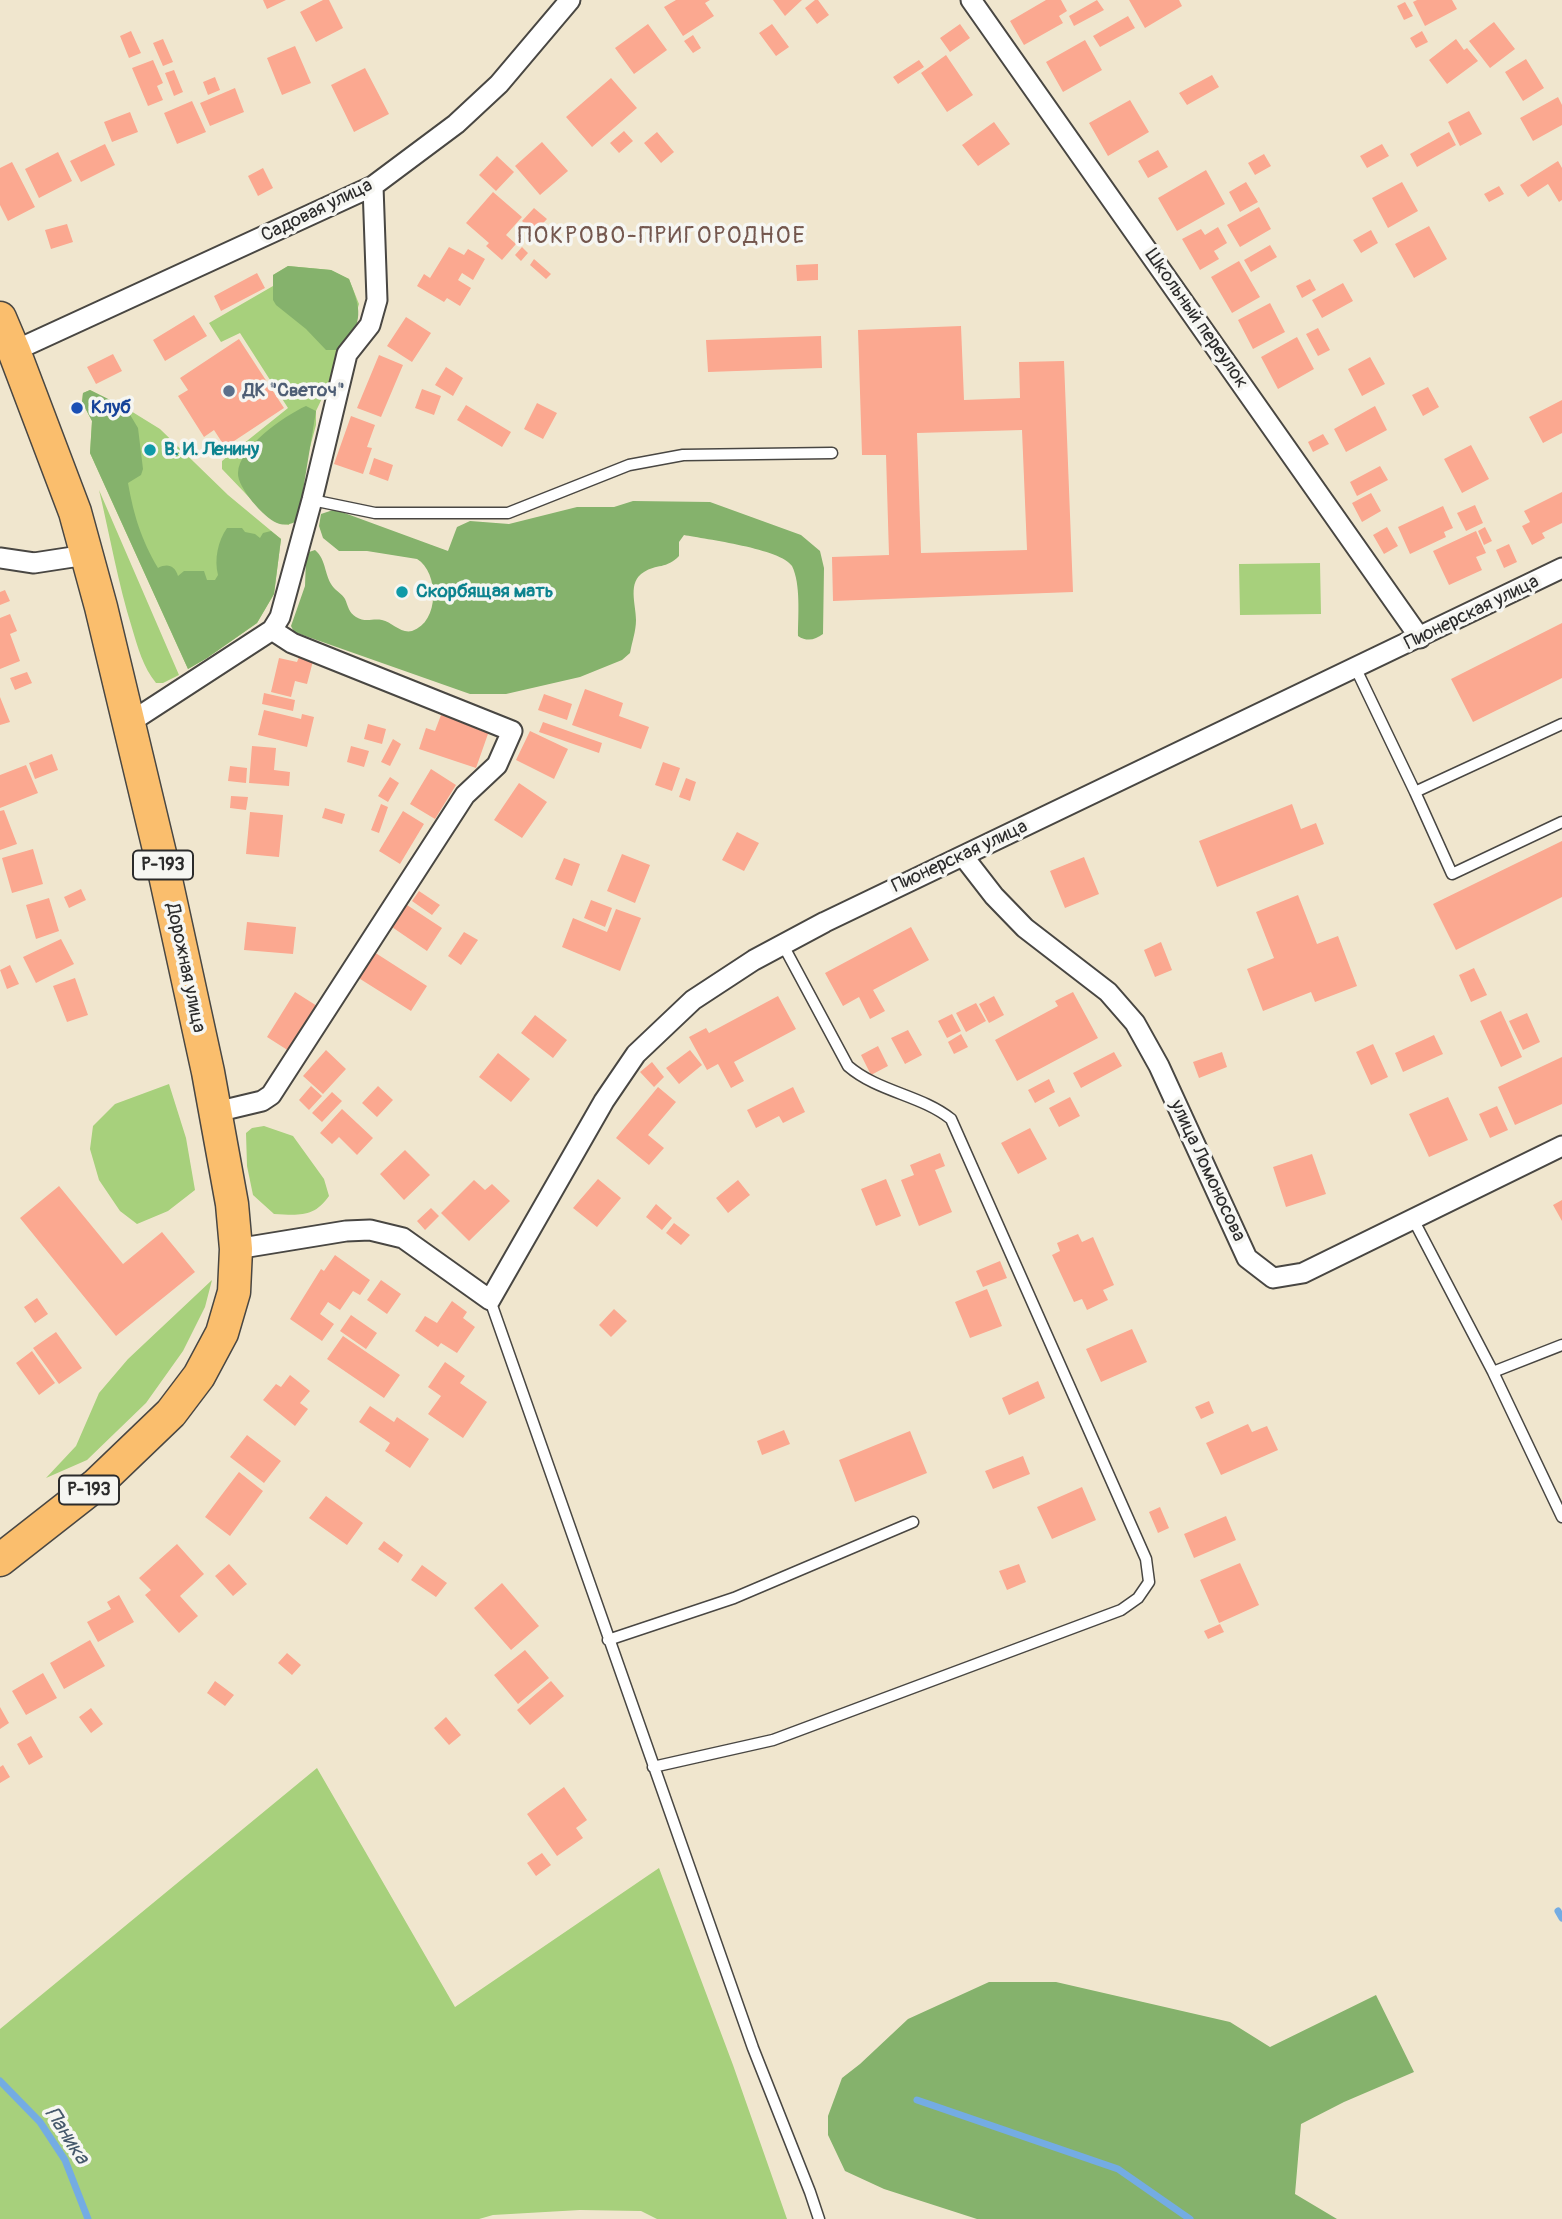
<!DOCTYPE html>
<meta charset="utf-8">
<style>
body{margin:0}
canvas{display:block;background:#f0e6ce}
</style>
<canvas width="1562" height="2219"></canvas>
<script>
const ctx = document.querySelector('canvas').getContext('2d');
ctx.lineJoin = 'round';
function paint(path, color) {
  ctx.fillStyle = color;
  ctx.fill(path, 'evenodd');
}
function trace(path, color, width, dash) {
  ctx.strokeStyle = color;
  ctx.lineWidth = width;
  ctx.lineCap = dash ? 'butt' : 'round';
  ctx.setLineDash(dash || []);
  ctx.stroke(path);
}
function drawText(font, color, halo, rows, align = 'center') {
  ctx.font = font + ' Pangolin,sans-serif';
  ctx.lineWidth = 7;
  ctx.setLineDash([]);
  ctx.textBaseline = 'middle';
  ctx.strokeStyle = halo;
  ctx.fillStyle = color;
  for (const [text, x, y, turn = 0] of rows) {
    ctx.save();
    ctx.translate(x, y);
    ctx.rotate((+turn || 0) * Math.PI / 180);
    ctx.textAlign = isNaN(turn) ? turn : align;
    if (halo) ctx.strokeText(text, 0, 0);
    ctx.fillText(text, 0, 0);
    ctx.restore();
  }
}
paint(new Path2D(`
 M288,266L331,270L349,279L359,304L345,350L316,411V425L289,525L278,523L267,516L222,469V461L288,408L240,333L221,342L209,323L273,286V275Z
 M90,390L126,408L160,429L228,495L281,539L274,594L257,623L207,658L188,669L90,453L92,421L82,402L83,393Z
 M99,490L179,675L163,683H156C143,667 138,648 132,628C118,583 110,536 99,490Z
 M1320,563L1321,614L1240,615L1239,564Z
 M169,1084L186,1138L195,1190L168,1211L137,1224L120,1211L99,1180L90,1149L93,1126L115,1104Z
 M264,1126L293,1136L324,1179L329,1196C314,1218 298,1215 274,1214L253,1195L247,1166L246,1133L252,1128Z
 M212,1280L205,1307L183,1351L146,1403L87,1460L46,1478L76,1446L99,1393L128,1359Z
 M317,1768L455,2007L659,1868L733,2065L787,2219H657L641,2211L580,2210L493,2215L479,2219H0V2029Z`), '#a7d07c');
paint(new Path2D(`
 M288,266L331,270L349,279C362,312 362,318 345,350H326L306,329L276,305L273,300V275Z
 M90,390L126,408L138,428L143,469L141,475L128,483C134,516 141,539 158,568C168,563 175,566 178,576L184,571H204L207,580H215L218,575C214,559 218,541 227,528H242L245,532L255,534L260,538L263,533L271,531L281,539L274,594L257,623L207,658L188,669L90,453L92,421L82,402L83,393Z
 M306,406L316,411L298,521C291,524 285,526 277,523C264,518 237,487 238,473C239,447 284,416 306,406Z
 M633,501L710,502L801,535L820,551L824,568L823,634C815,640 807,642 798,636C798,617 801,584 792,566C782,549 705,539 684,535L679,542V556C667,569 656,564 644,572C627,582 636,604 636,620C636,631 632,642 630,653L622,660L580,677L506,694H470L294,632L291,626L305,586L306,558L309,552L315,550C327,560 324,577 334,588C338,592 342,594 345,599C348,606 349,613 356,617C366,623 372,618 382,620C392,622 401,634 412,631C440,622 439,572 417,559L367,551H339L323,538L319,526L321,514L333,510L339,511L448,551L457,527L470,521L509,524L577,507H614Z
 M989,1982H1056L1230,2022L1270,2047L1376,1995L1414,2072L1344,2102L1301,2124L1295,2194L1337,2219H977L884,2189L845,2171L828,2135V2116L842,2078L860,2064L908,2019Z`), '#85b26c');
trace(new Path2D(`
 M1558,1911L1562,1918
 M0,2081L40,2122L65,2160L88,2219
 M917,2100L1118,2169L1190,2219`), '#74ace3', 7);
paint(new Path2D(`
 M263,0H286L267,9Z
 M323,0H329L343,28L316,42L300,12Z
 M676,0H710L705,3L714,16L683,36L664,7Z
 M773,0H802L785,16Z
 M815,0H818L829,15L817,24L805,8Z
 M1046,0H1061L1067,11L1059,16L1063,23L1024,45L1010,21Z
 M1097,0L1104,10L1074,26L1069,16Z
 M1129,0H1179L1182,6L1145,28Z
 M1417,0H1452L1457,9L1425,26L1413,2Z
 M1405,2L1413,16L1404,20L1397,6Z
 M1128,16L1135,28L1100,47L1093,36Z
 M1494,22L1515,49L1490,68L1469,41Z
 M648,24L667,50L634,74L615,48Z
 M772,24L789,47L776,56L759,33Z
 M960,24L970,38L950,52L940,38Z
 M131,31L141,53L129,58L120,36Z
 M1422,31L1428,42L1416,48L1410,38Z
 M693,35L701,48L693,53L684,41Z
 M163,39L173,62L163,66L153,43Z
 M1456,39L1464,50L1467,48L1478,61L1447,84L1429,60Z
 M1085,40L1102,70L1063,92L1046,62Z
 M295,46L311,83L282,95L267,58Z
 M946,55L973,95L947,112L921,73Z
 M1526,59L1544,88L1523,101L1505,72Z
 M153,60L163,83L157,86L163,100L148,106L132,68Z
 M919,60L924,67L898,84L893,77Z
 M365,68L389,114L354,132L331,85Z
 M174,70L183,92L174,96L165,73Z
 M1212,75L1219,87L1187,105L1179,93Z
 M215,77L220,90L208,95L203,82Z
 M611,78L637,108L592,147L566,117Z
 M235,88L244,112L210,126L200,103Z
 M1558,97L1562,105V125L1533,141L1520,118Z
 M1130,100L1149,132L1108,156L1089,123Z
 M192,101L206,132L177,144L164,113Z
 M1469,111L1482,134L1460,146L1448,122Z
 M130,112L138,132L112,142L104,122Z
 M994,122L1010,144L978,166L962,145Z
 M624,131L633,141L619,153L610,143Z
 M657,132L674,152L661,163L644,143Z
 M1449,132L1456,145L1417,167L1410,154Z
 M542,142L568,171L540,195L515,166Z
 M105,144L115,165L81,182L70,161Z
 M1382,144L1389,156L1367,168L1360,156Z
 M1158,150L1168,167L1148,178L1138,161Z
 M58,152L72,181L39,198L25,169Z
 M1264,154L1271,166L1255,175L1248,163Z
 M497,156L514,172L496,191L479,175Z
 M1558,161L1562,168V200L1559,202L1548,184L1528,197L1520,185Z
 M12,162L35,207L8,221L0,205V168Z
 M263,168L273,188L258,196L248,176Z
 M1206,170L1225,204L1177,231L1158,198Z
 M1246,182L1258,202L1240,212L1229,192Z
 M1402,182L1418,211L1388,228L1372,198Z
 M1499,186L1504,194L1489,202L1484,194Z
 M493,192L522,217L506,235L516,244L502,260L486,246L489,243L466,223Z
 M1259,207L1271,229L1240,247L1227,225Z
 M534,208L547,219L535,232L522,221Z
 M67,224L73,242L51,249L45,230Z
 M1429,226L1447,259L1414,278L1395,244Z
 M1218,227L1227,243L1214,251L1219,259L1200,270L1182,239L1201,229L1205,235Z
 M1371,230L1378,243L1361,253L1353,240Z
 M1270,245L1277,257L1251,272L1244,260Z
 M449,247L464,255L468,249L485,259L473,280L462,273L458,280L471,288L460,306L447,298L444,302L417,286L424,274L430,278Z
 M522,247L528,253L521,261L515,255Z
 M534,259L551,274L546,279L530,265Z
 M1239,261L1260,297L1232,313L1211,277Z
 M818,264V280L797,281L796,265Z
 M257,273L265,288L221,311L214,296Z
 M1310,279L1316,290L1302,298L1296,286Z
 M1343,283L1353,301L1322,318L1312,300Z
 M1270,303L1285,332L1253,349L1238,320Z
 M194,315L207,336L165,361L153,340Z
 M406,317L431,333L412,362L387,346Z
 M961,326L964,400L1020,398L1019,362L1064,361L1073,592L833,601L832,557L889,555L886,455H862L858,330ZM1022,430L1027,550L921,553L917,433Z
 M1318,328L1330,350L1318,356L1306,334Z
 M821,336L822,368L708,372L706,340Z
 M1297,337L1314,369L1278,389L1261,357Z
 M239,339L284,408L225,447L214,430L204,437L178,396L188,390L180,378Z
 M113,354L122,371L96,384L87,367Z
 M379,355L403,365L381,417L357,408Z
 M1370,357L1385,384L1362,396L1348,369Z
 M446,367L463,378L453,396L435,385Z
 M1428,387L1439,407L1423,416L1412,395Z
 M422,389L441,396L434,415L415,408Z
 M1562,400V433L1543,443L1529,417Z
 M537,403L557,413L543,439L524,429Z
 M466,405L511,432L502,447L457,420Z
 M1375,406L1387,430L1346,452L1334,429Z
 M351,416L375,425L367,447L372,448L363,474L334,464Z
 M1323,434L1329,444L1313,452L1308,442Z
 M1471,445L1489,479L1462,493L1444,459Z
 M374,458L393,465L388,481L369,474Z
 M1380,466L1388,480L1357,496L1350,482Z
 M1562,492V523L1542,533L1545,538L1532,545L1522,526L1530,522L1524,511Z
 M1371,493L1381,511L1362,522L1352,503Z
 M1475,505L1483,523L1466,531L1457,513Z
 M1443,506L1453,528L1444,532L1446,537L1410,554L1398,527Z
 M1387,527L1398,546L1384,554L1373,535Z
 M1485,527L1492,541L1484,545L1478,531Z
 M1476,531L1486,553L1476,557L1482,570L1449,585L1433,551Z
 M1509,544L1517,562L1504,568L1496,550Z
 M5,590L10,601L0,605V592Z
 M10,614L17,631L10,634L20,661L0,669V618Z
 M1562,623V678L1473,722L1451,679Z
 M299,657L313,661L307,684L295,681L291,697L271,692L279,658L297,662Z
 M27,672L32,683L15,690L10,678Z
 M585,689L623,703L619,716L649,727L641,749L572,725Z
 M264,693L295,700L293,711L262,704Z
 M544,694L572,704L567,720L538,710Z
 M0,697L10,722L0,725Z
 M264,710L301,719L302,714L314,717L307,747L258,735Z
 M441,715L489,731L476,768L419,749L426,728L435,731Z
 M543,722L602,743L599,753L539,732Z
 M368,724L386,729L382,744L364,739Z
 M530,731L568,749L554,779L516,760Z
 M393,739L401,744L390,766L381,762Z
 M252,746L276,748L274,770L290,772L289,786L249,783Z
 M351,746L369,751L364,767L347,762Z
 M52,754L58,770L35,779L29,763Z
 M663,762L680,768L672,791L655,785Z
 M26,765L38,793L0,808V775Z
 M230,766L247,768L246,783L228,781Z
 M431,769L456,785L435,819L410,804Z
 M390,777L399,783L388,802L378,796Z
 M686,778L696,782L690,801L679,797Z
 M519,783L547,802L522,838L494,820Z
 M231,796L248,797L246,810L230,808Z
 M381,804L388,807L379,833L371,830Z
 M1292,804L1301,829L1316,823L1324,844L1217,887L1199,841Z
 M325,808L345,814L342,824L322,818Z
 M4,810L17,844L0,850V811Z
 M403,811L424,824L400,864L379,851Z
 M250,812L283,815L279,857L246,854Z
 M737,832L759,843L744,871L722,860Z
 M1562,841V897L1456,950L1433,904Z
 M33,849L43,884L12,893L2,858Z
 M622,854L650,865L635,903L607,891Z
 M1084,857L1099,894L1065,908L1050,871Z
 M564,858L580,864L572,886L555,879Z
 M81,889L86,900L69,908L64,897Z
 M419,891L440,905L432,915L412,901Z
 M1298,895L1317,944L1338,936L1357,986L1315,1002L1311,992L1263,1011L1247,969L1274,958L1256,912Z
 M49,898L59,931L36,939L26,905Z
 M591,900L612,908L605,927L584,918Z
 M404,903L442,928L427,951L389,925Z
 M616,909L641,918L620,971L562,947L573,918L607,932Z
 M247,922L296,927L293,954L244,950Z
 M911,927L929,960L873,990L885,1011L870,1019L859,997L843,1006L825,973Z
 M464,932L478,940L461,965L448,956Z
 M61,939L74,964L36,983L23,957Z
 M1161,942L1172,970L1155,977L1144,950Z
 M374,952L427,986L411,1011L357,977Z
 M10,965L19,984L7,989L0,970Z
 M1474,968L1487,995L1471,1002L1459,975Z
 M75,978L88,1015L67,1022L53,986Z
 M295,992L317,1006L289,1051L267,1037Z
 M1073,992L1098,1038L1017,1081L995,1040L1058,1006L1055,1001Z
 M778,996L796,1029L734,1062L744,1081L731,1088L718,1064L707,1070L689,1037L706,1028L709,1033Z
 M994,996L1004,1015L989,1023L979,1004Z
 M976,1003L986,1021L966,1032L956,1013Z
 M1501,1011L1522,1057L1501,1067L1480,1021Z
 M1527,1013L1540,1042L1523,1050L1509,1021Z
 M952,1014L961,1031L947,1038L938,1021Z
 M535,1015L567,1040L553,1058L521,1033Z
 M908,1030L922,1055L905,1064L891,1038Z
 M961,1034L968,1047L954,1054L948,1042Z
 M1434,1035L1443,1054L1403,1072L1395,1053Z
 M1373,1044L1388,1077L1371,1085L1356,1052Z
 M878,1046L888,1066L871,1075L861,1055Z
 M326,1050L346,1069L323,1094L303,1076Z
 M690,1050L702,1065L679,1084L666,1068Z
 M1114,1052L1122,1066L1081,1088L1073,1073Z
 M1222,1052L1227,1067L1199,1078L1193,1062Z
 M498,1053L530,1079L511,1102L479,1077Z
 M1562,1057V1104L1515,1125L1498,1087Z
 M652,1062L664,1077L654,1087L640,1072Z
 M1049,1079L1055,1092L1035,1103L1028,1090Z
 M311,1086L322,1096L309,1110L299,1100Z
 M378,1086L393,1100L377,1117L362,1103Z
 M658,1087L676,1102L648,1135L664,1148L649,1165L616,1138Z
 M793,1087L805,1112L783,1123L779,1116L756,1128L747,1110Z
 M332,1092L342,1101L322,1122L312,1113Z
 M1070,1097L1080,1116L1059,1127L1049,1108Z
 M1448,1097L1468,1140L1429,1157L1409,1114Z
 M1497,1106L1508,1130L1490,1138L1479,1114Z
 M342,1109L373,1138L357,1155L339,1137L332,1144L320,1133Z
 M1030,1128L1047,1159L1018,1174L1001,1143Z
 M405,1150L430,1175L404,1200L380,1174Z
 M940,1153L945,1166L935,1170L952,1212L919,1226L901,1180L914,1175L910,1165Z
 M1312,1154L1326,1194L1286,1207L1273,1167Z
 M598,1179L621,1198L597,1227L573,1208Z
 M886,1179L901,1216L876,1226L861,1189Z
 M474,1180L485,1190L492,1184L510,1201L469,1241L441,1213Z
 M738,1180L750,1195L728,1213L716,1198Z
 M59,1186L123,1264L162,1232L195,1272L116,1336L20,1218Z
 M1562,1200V1221L1553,1205Z
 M656,1204L672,1218L662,1230L646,1217Z
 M431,1208L439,1216L425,1230L417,1221Z
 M674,1223L690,1235L681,1245L666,1233Z
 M1078,1234L1082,1242L1093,1237L1114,1285L1103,1290L1108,1300L1087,1310L1082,1299L1074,1302L1052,1255L1060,1251L1057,1243Z
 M335,1255L370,1280L360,1295L353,1291L340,1310L328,1302L320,1314L334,1324L322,1341L290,1319L321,1269L324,1271Z
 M1000,1261L1007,1278L983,1287L976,1271Z
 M381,1280L401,1294L387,1314L367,1300Z
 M987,1289L1002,1326L970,1338L955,1302Z
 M37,1298L48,1314L35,1323L24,1307Z
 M452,1301L467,1312L463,1318L475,1327L457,1353L441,1343L438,1347L415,1331L425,1316L437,1323Z
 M614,1309L627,1321L611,1337L599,1325Z
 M351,1315L377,1333L366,1349L340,1331Z
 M1132,1329L1147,1362L1101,1382L1086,1349Z
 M56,1332L82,1368L59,1384L33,1348Z
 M343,1336L400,1375L384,1398L327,1359Z
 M32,1351L55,1383L39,1395L16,1363Z
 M445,1362L465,1376L460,1383L487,1402L463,1438L428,1414L441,1396L428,1387Z
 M290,1375L310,1391L300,1403L308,1409L295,1426L263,1400L276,1384L281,1387Z
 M1038,1381L1045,1398L1009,1415L1002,1398Z
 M1209,1401L1214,1413L1201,1419L1195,1407Z
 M370,1406L394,1422L397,1417L429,1439L410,1468L385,1451L390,1443L359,1422Z
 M1248,1424L1252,1432L1267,1426L1278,1450L1221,1475L1206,1443Z
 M784,1430L790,1444L762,1455L757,1441Z
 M910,1431L927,1473L855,1502L839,1460Z
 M247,1435L281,1461L264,1483L230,1457Z
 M1023,1456L1030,1474L993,1489L985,1471Z
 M239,1472L263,1491L230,1536L205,1517Z
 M1082,1487L1096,1520L1052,1539L1037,1507Z
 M326,1496L363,1523L347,1545L309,1518Z
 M1160,1507L1169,1528L1158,1533L1149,1512Z
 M1226,1516L1236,1540L1194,1558L1184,1534Z
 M384,1541L403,1555L398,1563L378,1549Z
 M177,1544L204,1574L180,1596L198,1616L179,1633L145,1595L151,1590L139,1578Z
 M1240,1563L1259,1605L1219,1623L1200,1580Z
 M229,1564L247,1584L233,1596L215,1576Z
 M1019,1564L1026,1582L1007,1590L999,1571Z
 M422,1565L447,1583L436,1597L411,1580Z
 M502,1583L539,1626L511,1650L474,1608Z
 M119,1595L134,1622L98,1642L87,1622L111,1609L107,1602Z
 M1220,1624L1224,1632L1208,1639L1204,1631Z
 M90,1640L105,1666L64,1689L50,1663Z
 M525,1650L549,1678L518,1704L494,1675Z
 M287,1653L301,1665L292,1675L278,1663Z
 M43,1673L57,1698L26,1715L12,1691Z
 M215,1681L234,1695L225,1706L207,1693Z
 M551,1681L564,1696L530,1725L517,1710Z
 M0,1707L9,1723L0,1729Z
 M91,1708L103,1724L91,1733L79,1717Z
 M446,1717L461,1735L449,1745L434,1728Z
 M31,1736L43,1757L29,1765L17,1744Z
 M3,1765L10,1777L0,1783V1767Z
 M564,1787L587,1820L576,1828L583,1838L557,1856L527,1814Z
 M542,1853L551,1865L536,1876L527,1863Z`), '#fba890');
const service = new Path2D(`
 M312,500L375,513H508L629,465L683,455L832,453
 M1356,669L1415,792L1562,724
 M1415,792L1452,874L1562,822
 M1413,1219L1493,1372L1562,1517
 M490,1300L753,2048L810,2192L819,2219
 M1493,1372L1562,1345
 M608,1640L734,1598L913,1522
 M653,1767L773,1740L1121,1610L1138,1598L1149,1582L1146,1559L951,1119C921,1095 878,1092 848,1066L783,945`);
const minor = new Path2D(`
 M971,0L1420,638
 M14,351L373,186L456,124L499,84L570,0
 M0,558L34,563L86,555
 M129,723L272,630L280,617L312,500L347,354L370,325L377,300L373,186
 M963,856L994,896L1025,928L1108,992L1135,1023L1159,1066L1247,1258L1273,1278L1303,1273L1562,1146
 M216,1112L262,1101L271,1095L465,795L497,765L512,731L292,643L272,630
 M236,1249L346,1231L370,1230L403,1238L490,1300L604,1101L636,1054L693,1000L754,960L825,922L1562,568`);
const primary = new Path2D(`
 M0,318L14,351L75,512L101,607L163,866L208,1072L232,1204L236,1249L234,1292L222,1333L199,1376L171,1413L97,1484L0,1560`);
trace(service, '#494743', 13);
trace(minor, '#494743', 23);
trace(primary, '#494743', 35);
trace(service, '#fff', 10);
trace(minor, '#fff', 19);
trace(primary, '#fabe6d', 32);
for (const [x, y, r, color] of [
 [229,391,7,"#5c6f8a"],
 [77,408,7,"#1a4fb4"],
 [150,450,7,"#0f9aa8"],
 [402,592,7,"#0f9aa8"]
]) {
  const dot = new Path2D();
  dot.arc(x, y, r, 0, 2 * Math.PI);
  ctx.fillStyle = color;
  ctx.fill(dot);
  trace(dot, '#f6f6f2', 2.5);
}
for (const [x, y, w] of [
 [163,865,60],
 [89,1490,60]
]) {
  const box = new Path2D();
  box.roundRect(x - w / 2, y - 14.5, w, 29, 5);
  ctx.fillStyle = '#f6f6f2';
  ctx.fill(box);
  trace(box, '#2b2b2b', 2);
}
drawText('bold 18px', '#2b2b2b', null, [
 ["Р-193",163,865],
 ["Р-193",89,1490]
]);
drawText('19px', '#2b2b2b', '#f6f6f2', [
 ["Садовая улица",317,211,-26],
 ["Школьный переулок",1196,319,55],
 ["Пионерская улица",1472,613,-26],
 ["Пионерская улица",960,857,-25],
 ["Дорожная улица",185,968,78],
 ["улица Ломоносова",1207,1171,65]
]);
drawText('bold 19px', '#4e5e75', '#f6f6f2', [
 ["ДК \"Светоч\"",243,391]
], 'left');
drawText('bold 19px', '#164399', '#f6f6f2', [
 ["Клуб",91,408]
], 'left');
drawText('bold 19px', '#0d838f', '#f6f6f2', [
 ["В. И. Ленину",164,450],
 ["Скорбящая мать",416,592]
], 'left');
drawText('italic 21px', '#45586b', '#f6f6f2', [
 ["Паника",66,2136,57]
]);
ctx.letterSpacing = '2px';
drawText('23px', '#74574e', '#f6f6f2', [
 ["ПОКРОВО-ПРИГОРОДНОЕ",662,237]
]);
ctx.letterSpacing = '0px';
</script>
